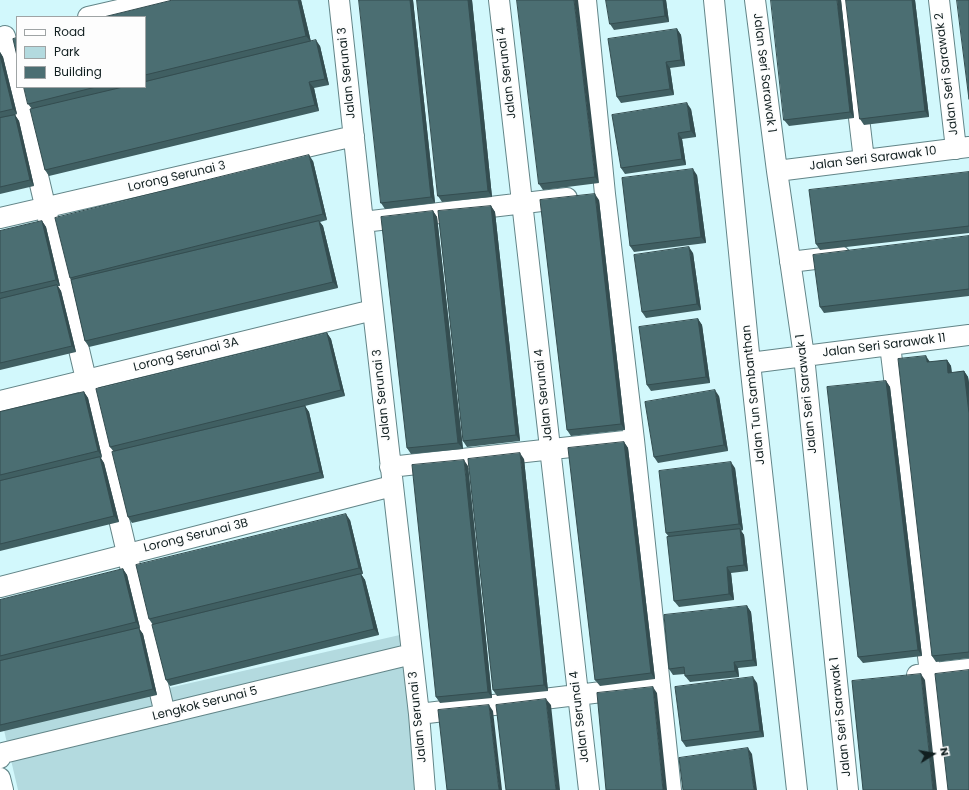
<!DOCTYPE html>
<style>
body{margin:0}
#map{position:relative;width:969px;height:790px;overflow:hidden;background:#d2f8fc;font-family:Poppins,sans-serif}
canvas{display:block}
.legend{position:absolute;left:16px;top:16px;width:130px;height:72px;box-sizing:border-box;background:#fdfdfd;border:1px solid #9fa4a5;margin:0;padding:5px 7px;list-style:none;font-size:12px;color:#111f20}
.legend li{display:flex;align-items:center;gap:8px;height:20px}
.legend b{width:20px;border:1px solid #9fa4a5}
.north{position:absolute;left:913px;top:734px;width:40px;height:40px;-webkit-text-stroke:3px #fdfdfd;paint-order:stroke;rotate:79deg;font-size:11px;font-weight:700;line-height:16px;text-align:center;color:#111f20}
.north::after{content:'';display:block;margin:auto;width:14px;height:18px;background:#111f20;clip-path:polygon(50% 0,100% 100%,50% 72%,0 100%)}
</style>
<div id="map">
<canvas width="969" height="790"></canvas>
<ul class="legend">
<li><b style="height:5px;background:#fff"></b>Road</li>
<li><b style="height:11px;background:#b3dadf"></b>Park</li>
<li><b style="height:11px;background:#4b6e72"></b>Building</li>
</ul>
<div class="north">N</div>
</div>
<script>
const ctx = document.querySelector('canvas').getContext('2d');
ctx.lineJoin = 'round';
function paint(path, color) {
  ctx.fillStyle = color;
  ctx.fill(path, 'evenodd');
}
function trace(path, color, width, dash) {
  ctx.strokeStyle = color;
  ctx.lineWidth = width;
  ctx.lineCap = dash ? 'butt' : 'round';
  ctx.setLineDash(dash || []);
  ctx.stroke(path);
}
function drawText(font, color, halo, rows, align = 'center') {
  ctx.font = font + ' Poppins,sans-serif';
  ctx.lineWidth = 3.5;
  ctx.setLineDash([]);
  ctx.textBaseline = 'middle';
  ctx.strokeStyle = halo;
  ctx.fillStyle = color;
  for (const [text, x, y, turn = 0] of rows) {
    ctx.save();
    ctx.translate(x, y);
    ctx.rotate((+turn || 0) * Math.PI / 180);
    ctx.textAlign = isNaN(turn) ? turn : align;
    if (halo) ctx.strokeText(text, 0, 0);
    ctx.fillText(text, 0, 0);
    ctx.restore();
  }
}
paint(new Path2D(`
 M404,634L419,790H18L3,726Z`), '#b3dadf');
const minor = new Path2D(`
 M339,0L363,222L419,714L425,790
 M499,0L589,790
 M586,0L605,194L634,440L671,790
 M714,0L750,363L797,790
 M755,0L777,171L804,356L848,790
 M845,0L864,160
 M939,0L956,149
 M88,17L162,0
 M5,36L165,714
 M777,171L969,147
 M0,218L354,136
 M363,222L567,198
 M790,262L840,256
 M890,345L930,673L943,790
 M750,363L969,335
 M0,401L373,310
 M390,467L634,440
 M0,587L392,486
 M917,675L969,669
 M419,714L660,685
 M0,758L3,753L412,654
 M0,778L3,790`);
trace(minor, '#628588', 22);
trace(minor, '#fff', 20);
paint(new Path2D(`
 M173,0H301L311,42L320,46L329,85L314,88L319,111L49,176L45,170L32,109L28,104L24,87H145V17Z
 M359,0H413L435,203L385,209L381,203Z
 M417,0H472L492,197L442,202L438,196Z
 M517,0L599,183L543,190L539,184Z
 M606,0H666L669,22L614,30L610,24Z
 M841,0L854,118L789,126L784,120Z
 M846,0H915L929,117L864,125L860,119Z
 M677,29L681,35L685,66L670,68L674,95L621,103L617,97Z
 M0,52L3,57L17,114L15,115L19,121L34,186L0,194Z
 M691,109L696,137L682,139L686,165L625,174L621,168Z
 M313,161L327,220L320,222L323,226L338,288L89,347L85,341L71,280L70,278Z
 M969,172V233L820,250L816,244Z
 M697,175L706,243L634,252L630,246Z
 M599,200L625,430L571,436L567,430Z
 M491,206L495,212L520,441L467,447L463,441Z
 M433,211L437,217L463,449L411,454L407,448Z
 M42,221L46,227L60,286H58L61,291L76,352L0,370V231Z
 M969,236V296L824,313L820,307Z
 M693,253L701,310L646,318L642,312Z
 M698,319L702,325L710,383L651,391L647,385Z
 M327,333L331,339L345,396L305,406L309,412L324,478L132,523L128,517L114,452L110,447Z
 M947,360L951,366L952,373L964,371L968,377L969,383V658L936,662L932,656L930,362Z
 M886,381L890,387L922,656L863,663L858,657Z
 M84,392L88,398L102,457L101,458L104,463L119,522L0,551V412Z
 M719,396L728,451L658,463L654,457Z
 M624,442L628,448L655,679L600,686L595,680Z
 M524,459L548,691L497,696L493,690Z
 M468,466L492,698L440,703L436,697Z
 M735,468L743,530L741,531L744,535L748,571L731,573L734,600L679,607L674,601L669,537L666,533Z
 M350,520L363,574H361L365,580L379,635L170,686L166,680L153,625L149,619Z
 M123,569L127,575L140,628L139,629L143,634L157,695L0,732V600Z
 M747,606L751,612L757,666L738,668L739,677L690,682L685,676V674L673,675L669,669Z
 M757,683L764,737L686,747L682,741Z`), '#405f62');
paint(new Path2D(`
 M298,0H301L311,42L306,36Z
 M410,0H413L435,203L431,197Z
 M468,0H472L492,197L488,191Z
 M574,0H578L599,183L595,177Z
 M663,0H666L669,22L665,16Z
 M837,0H841L854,118L850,112Z
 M912,0H915L929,117L925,111Z
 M677,29L681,35L685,66L681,60Z
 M316,40L320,46L329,85L325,79Z
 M0,52L3,57L17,114L13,109L0,55Z
 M666,62L670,68L674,95L670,89Z
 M309,82L314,88L319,111L315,105Z
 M687,103L691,109L696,137L691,131Z
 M15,115L19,121L34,186L30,180Z
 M678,133L682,139L686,165L682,159Z
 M309,155L313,161L327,220L323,214Z
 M693,169L697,175L706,243L701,237Z
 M595,194L599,200L625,430L621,424Z
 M491,206L495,212L520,441L516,435Z
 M433,211L437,217L463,449L458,443Z
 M42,221L46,227L60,286L56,280Z
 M319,221L323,226L338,288L333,282Z
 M689,247L693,253L701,310L697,304Z
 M57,285L61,291L76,352L72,346Z
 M698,319L702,325L710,383L706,377Z
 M327,333L331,339L345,396L341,390Z
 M926,356L930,362H927Z
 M947,360L951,366L952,379L948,373Z
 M964,371L968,377L969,383V413Z
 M886,381L890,387L922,656L918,650Z
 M715,390L719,396L728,451L724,445Z
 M84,392L88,398L102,457L98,451Z
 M305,406L309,412L324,478L320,472Z
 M624,442L628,448L655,679L651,673Z
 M520,453L524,459L548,691L544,685Z
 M100,457L104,463L119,522L114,516Z
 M464,460L468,466L492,698L488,692Z
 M731,462L735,468L743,530L739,524Z
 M346,514L350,520L363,574L359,568Z
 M740,529L744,535L748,571L744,565Z
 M727,567L731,573L734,600L729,594Z
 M123,569L127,575L140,628L136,622Z
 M361,574L365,580L379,635L374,629Z
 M747,606L751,612L757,666L753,660Z
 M139,628L143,634L157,695L153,689Z
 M734,662L738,668L739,677L735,671Z
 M921,674L925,680L937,790H933Z
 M753,677L757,683L764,737L760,731Z
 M653,687L657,693L667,790H663Z
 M546,699L551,705L560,790H556Z
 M489,705L493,711L502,790H499Z
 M748,748L752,754L757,790H754Z`), '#344d50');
const building = new Path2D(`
 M173,0H298L306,36L145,75V17H104Z
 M359,0H410L431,197L381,203Z
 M417,0H468L488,191L438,196Z
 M517,0H574L595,177L539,184Z
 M606,0H663L665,16L610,24Z
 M771,0H837L850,112L784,120Z
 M846,0H912L925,111L860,119Z
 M957,0H969V99Z
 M677,29L681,60L666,62L670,89L617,97L608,39Z
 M17,38V56L13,39Z
 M316,40L325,79L309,82L315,105L45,170L30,109L123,87H145V82Z
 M0,55L13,109L0,112Z
 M24,87H96L28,104Z
 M687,103L691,131L678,133L682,159L621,168L612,115Z
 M15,115L30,180L0,187V118Z
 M309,155L323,214L70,278L55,218Z
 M693,169L701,237L630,246L622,178Z
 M969,172V226L816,244L809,190Z
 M595,194L621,424L567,430L540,200Z
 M491,206L516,435L463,441L438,211Z
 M433,211L458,443L407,448L381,217Z
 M42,221L56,280L0,293V231Z
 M319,221L333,282L85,341L71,280Z
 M969,236V289L820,307L813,255Z
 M689,247L697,304L642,312L634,255Z
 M57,285L72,346L0,363V299Z
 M698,319L706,377L647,385L639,327Z
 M327,333L341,390L110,447L96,389Z
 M926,356L927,362L947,360L948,373L964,371L969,413V652L932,656L898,359Z
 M886,381L918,650L858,657L827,387Z
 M715,390L724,445L654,457L645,402Z
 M84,392L98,451L0,475V412Z
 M305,406L320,472L128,517L112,452Z
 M624,442L651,673L595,680L568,448Z
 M520,453L544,685L493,690L468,459Z
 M100,457L114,516L0,544V481Z
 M464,460L488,692L436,697L412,465Z
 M731,462L739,524L666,533L659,471Z
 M346,514L359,568L149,619L136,565Z
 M740,529L744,565L727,567L729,594L674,601L667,537Z
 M123,569L136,622L0,656V600Z
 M361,574L374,629L166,680L152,625Z
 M747,606L753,660L734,662L735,671L685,676L684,667L669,669L664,615Z
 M139,628L153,689L0,725V661Z
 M969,670V790H948L935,674Z
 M921,674L933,790H863L852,681Z
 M753,677L760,731L682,741L675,687Z
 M653,687L663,790H606L597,693Z
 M546,699L556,790H506L496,705Z
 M489,705L499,790H447L438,710Z
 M748,748L754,790H683L679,758Z`);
paint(building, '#4b6e72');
trace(building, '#344d50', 1);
drawText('12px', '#111f20', '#fdfdfd', [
 ["Jalan Serunai 3",347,73,-96],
 ["Jalan Serunai 4",507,73,-97],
 ["Jalan Seri Sarawak 1",764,73,83],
 ["Jalan Seri Sarawak 2",947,74,-97],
 ["Jalan Seri Sarawak 10",873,159,-7],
 ["Lorong Serunai 3",177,177,-13],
 ["Jalan Seri Sarawak 11",884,346,-7],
 ["Lorong Serunai 3A",186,355,-14],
 ["Jalan Seri Sarawak 1",807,394,-96],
 ["Jalan Serunai 3",382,395,-96],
 ["Jalan Serunai 4",544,395,-96],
 ["Jalan Tun Sambanthan",754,395,-96],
 ["Lorong Serunai 3B",196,536,-14],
 ["Lengkok Serunai 5",205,704,-14],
 ["Jalan Serunai 3",418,717,-96],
 ["Jalan Serunai 4",580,717,-97],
 ["Jalan Seri Sarawak 1",841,717,-96]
]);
</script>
